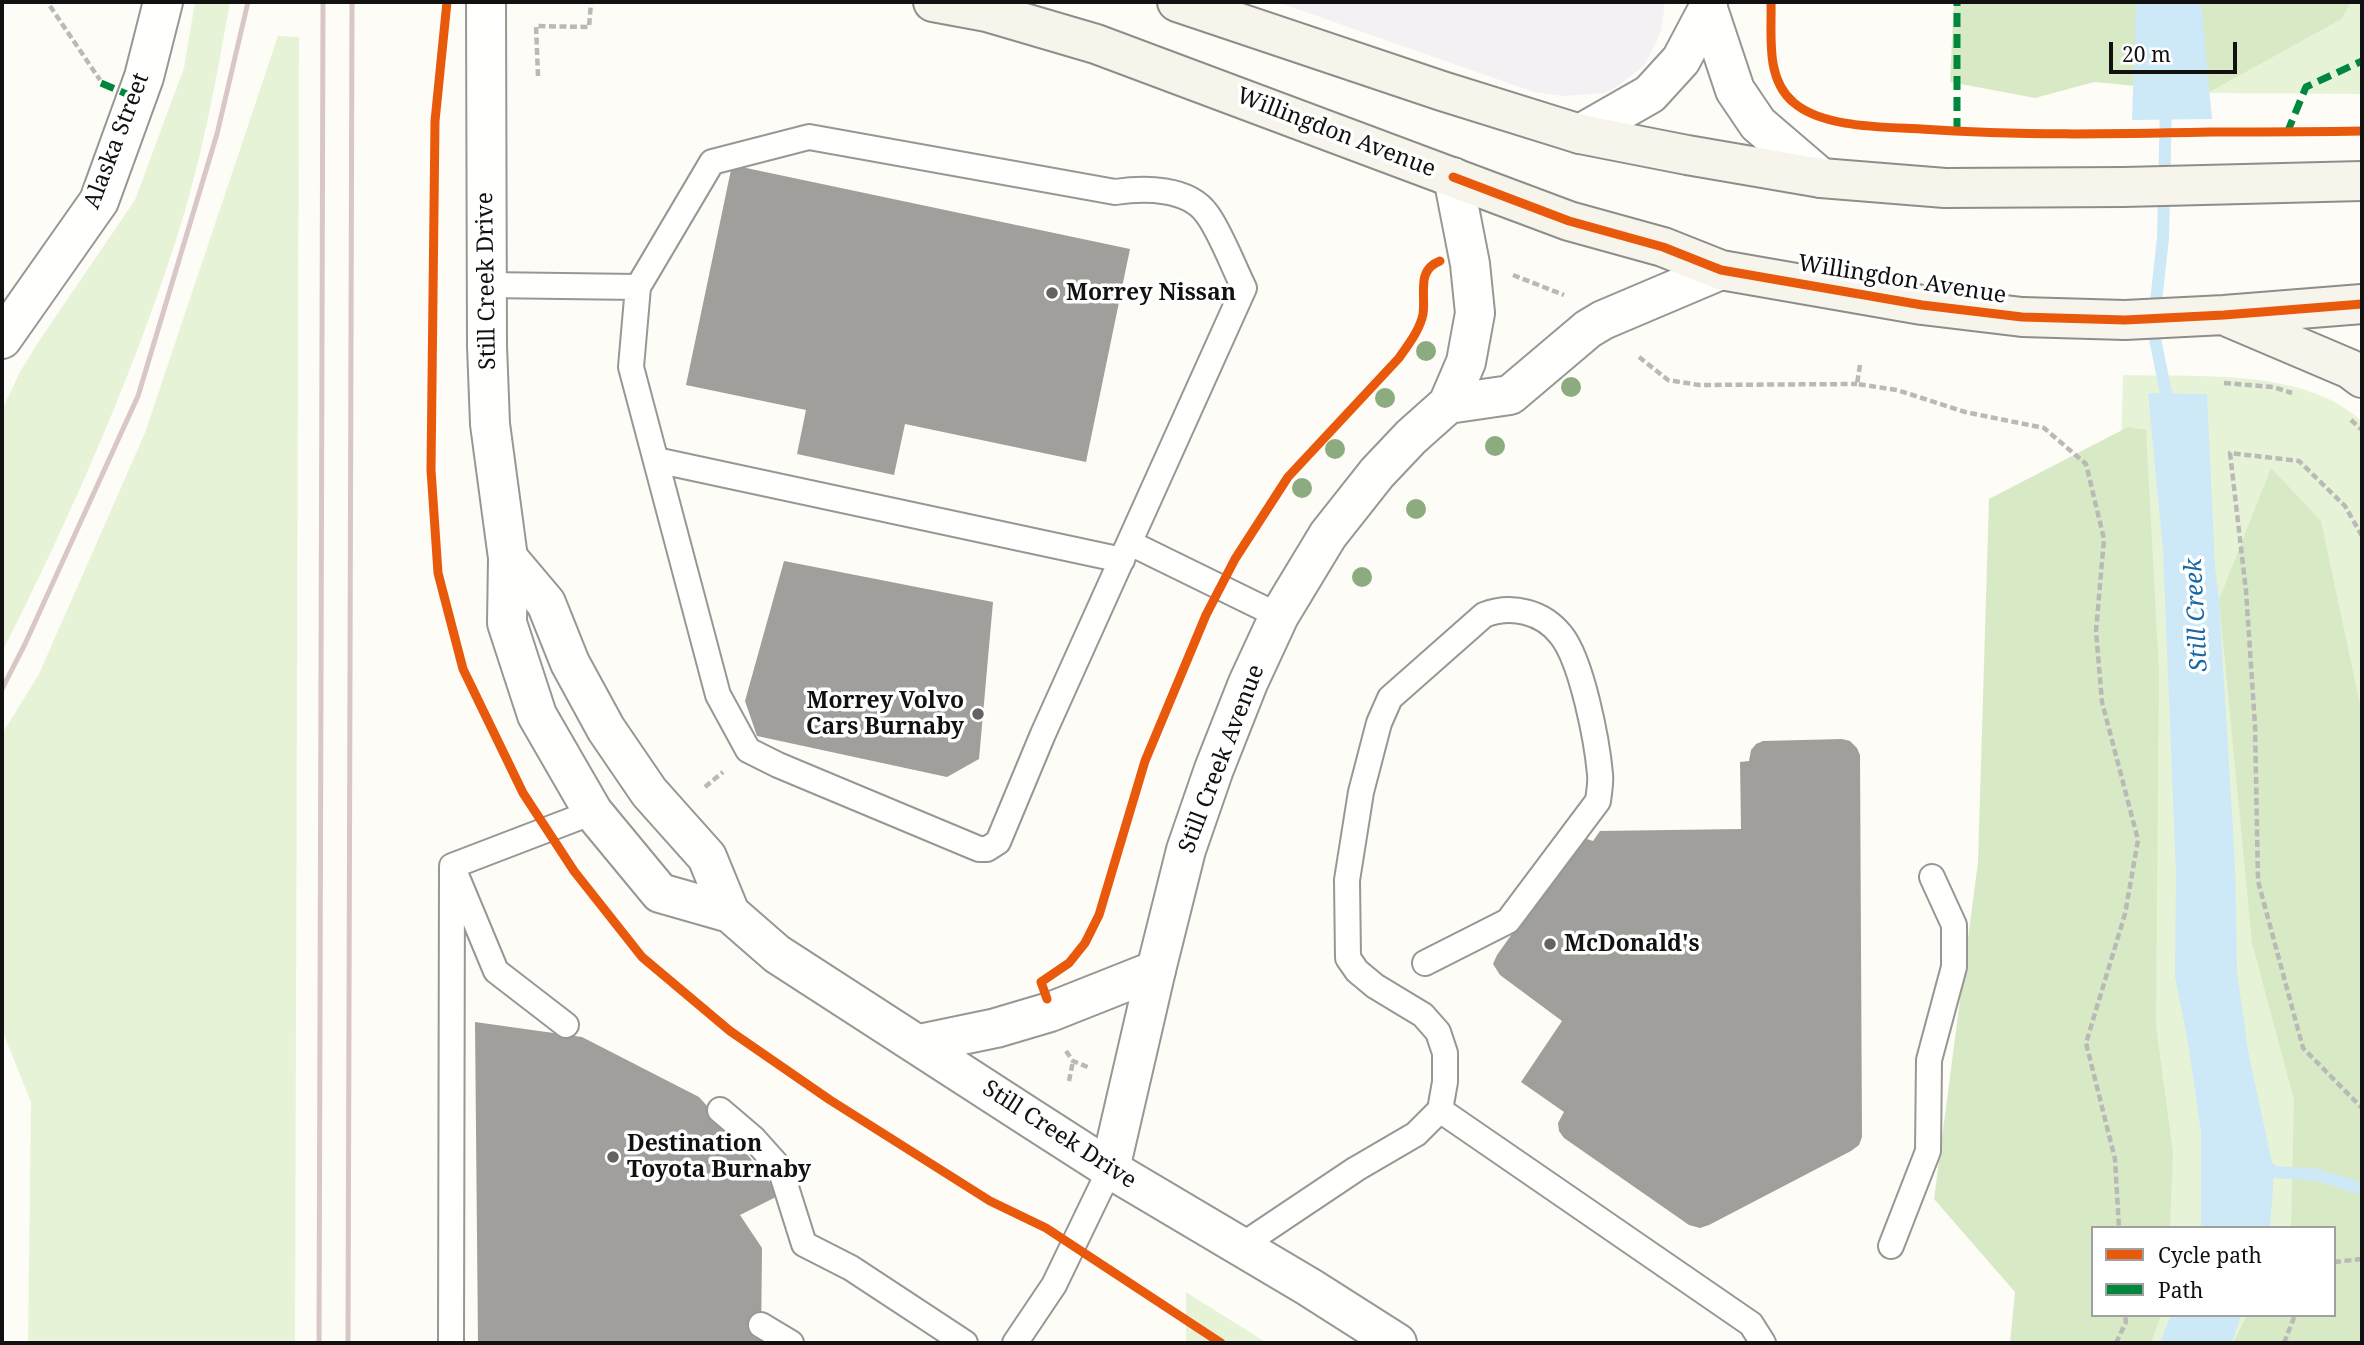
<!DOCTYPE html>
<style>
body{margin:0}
#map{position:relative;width:2364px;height:1345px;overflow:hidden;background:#fdfcf7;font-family:"Noto Serif",serif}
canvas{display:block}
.frame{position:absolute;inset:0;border:4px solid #111;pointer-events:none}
.legend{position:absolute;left:2091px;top:1226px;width:245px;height:91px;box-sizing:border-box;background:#fff;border:2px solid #a0a0a0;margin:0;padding:9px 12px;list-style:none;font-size:21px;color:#111}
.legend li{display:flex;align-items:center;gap:14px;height:35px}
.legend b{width:35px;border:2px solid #a0a0a0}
.scale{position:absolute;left:2109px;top:42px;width:128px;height:32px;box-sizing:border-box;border:4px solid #111;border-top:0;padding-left:9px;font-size:21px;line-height:24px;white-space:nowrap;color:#111;-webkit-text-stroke:5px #fff;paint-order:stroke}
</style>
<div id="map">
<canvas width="2364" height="1345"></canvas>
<div class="frame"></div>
<ul class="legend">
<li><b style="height:9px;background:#e8590c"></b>Cycle path</li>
<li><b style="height:9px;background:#00873e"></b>Path</li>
</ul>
<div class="scale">20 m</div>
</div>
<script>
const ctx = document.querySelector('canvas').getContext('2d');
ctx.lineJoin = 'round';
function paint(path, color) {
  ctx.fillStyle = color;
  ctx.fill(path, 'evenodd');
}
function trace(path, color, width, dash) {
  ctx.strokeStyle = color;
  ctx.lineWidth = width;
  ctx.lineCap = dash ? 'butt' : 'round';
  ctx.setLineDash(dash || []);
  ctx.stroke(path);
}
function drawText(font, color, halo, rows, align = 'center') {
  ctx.font = font + ' "Noto Serif",serif';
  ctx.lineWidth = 7;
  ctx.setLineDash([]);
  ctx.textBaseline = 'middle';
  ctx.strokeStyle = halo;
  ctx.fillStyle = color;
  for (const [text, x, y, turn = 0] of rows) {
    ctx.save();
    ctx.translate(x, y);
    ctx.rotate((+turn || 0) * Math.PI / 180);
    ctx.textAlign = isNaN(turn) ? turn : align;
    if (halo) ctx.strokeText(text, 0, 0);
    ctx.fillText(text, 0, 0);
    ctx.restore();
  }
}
paint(new Path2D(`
 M1277,2H1665L1661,31L1645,65L1619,85L1605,93L1563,96L1534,92Z`), '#f5f0f3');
paint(new Path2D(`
 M195,2H230C216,82 201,163 176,240C130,382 69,520 2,652V410L20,372L39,341L135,200L184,68Z
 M2351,2H2362V94L2208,93L2342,19Z
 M278,36L299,37L295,1343H28L31,1102L2,1030V734L39,674L145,433Z
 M2123,375C2195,377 2308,368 2362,422V1343H2070L2109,866ZM2093,1228H2334V1315H2093Z
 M1186,1292L1267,1343H1186Z`), '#e7f3d7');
paint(new Path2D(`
 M1954,2H2351L2342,19L2208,93L2094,82L2035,98L1950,82Z
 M2128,427L2146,430L2159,672L2156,1026L2173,1153L2170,1228H2093V1315H2161L2151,1343H2010L2015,1292L1934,1199L1978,862L1989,499Z
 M2271,468L2321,521L2362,714V1343H2233L2247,1315H2334V1228H2291L2294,1100L2252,943L2219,600Z`), '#d8eac5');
paint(new Path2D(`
 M2136,2H2201L2212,119L2132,120Z
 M2148,393L2207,394L2215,567L2219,600L2235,865L2237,971L2248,1051L2274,1172L2270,1228H2201V1132L2188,1042L2175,977L2176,873L2163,550Z
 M2171,1315H2241L2232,1343H2160Z`), '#cde8f7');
trace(new Path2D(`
 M2166,103L2163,238L2153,329L2169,408
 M2260,1161L2274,1172L2318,1175L2362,1189`), '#cde8f7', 12);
paint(new Path2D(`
 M732,165L1130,249L1086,462L905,424L894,475L797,454L806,410L686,385Z
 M784,561L993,602L979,759L947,777L757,736L745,701Z
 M1842,739L1850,741L1857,748L1860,755L1862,1137L1859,1145L1851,1151L1709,1225L1700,1228L1689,1225L1564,1138L1559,1131L1558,1123L1564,1112L1521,1082L1562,1021L1500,975L1493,964L1497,955L1578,841L1587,839L1593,841L1600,831L1741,829L1740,762L1749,761L1751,750L1756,744L1763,741Z
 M475,1022L582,1037L699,1097L718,1118L780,1195L740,1215L762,1248L761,1343H478Z`), '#a19f9c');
const service = new Path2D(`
 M486,285L638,287L712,162L809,137L1115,192C1144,188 1188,187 1207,214C1220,231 1234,268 1244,288L1043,734L998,842L987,849H979L778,765L748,750L718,695L631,367L638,287
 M656,460L1122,560
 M1130,543L1279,616
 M456,875L496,971L566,1025
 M720,1110L754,1139L780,1168L804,1244L851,1268L965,1343
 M1440,1110L1751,1324L1763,1343
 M1241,1246L1356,1169L1416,1134L1440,1110L1445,1082V1053L1438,1032L1423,1015L1375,986L1357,971L1348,958L1347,880L1361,792L1379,723L1390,698L1484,615C1512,604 1543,612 1561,635C1582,661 1597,741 1600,774C1601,783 1599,792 1598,801L1508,921L1425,963
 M1891,1246L1928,1151L1929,1060L1954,967V925L1932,877
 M761,1325L791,1343
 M451,1343L452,866L593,812
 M1015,1343L1054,1285L1110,1169`);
const minor = new Path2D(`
 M1708,2V9L1735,90L1758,124L1821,178
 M1580,134L1650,94L1681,60L1708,9
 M2,339L99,201L144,77L163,2
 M1448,404L1510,395L1588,329L1603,320L1721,270
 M1110,1169L1156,970L1186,850L1214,769L1248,683L1279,616L1328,535L1377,473L1411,437L1448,404L1466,362L1475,313L1470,264L1453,177`);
const tertiary = new Path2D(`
 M486,2L487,346L490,424L508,558L507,623L537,715L593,812L660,893L730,913L777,954L1029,1117L1110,1169L1309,1287L1397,1343
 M508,558L546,603L570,663L606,729L649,792L707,857L730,913
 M919,1044L996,1028L1050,1012L1156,970`);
const secondary = new Path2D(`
 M933,2L987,12L1096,44L1569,221L1663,247L1721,270L1922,305L2022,317L2125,320L2224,315L2362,304
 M1177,2L1442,91L1580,134L1687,155L1821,178L1945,188L2124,187L2362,181
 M2230,318L2350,369L2362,378`);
trace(service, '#979795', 28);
trace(minor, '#979795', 42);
trace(tertiary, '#979795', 42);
trace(secondary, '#8e8d8b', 42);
trace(new Path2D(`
 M50,6L100,80
 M538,76L536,26L589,27L591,3
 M1513,275L1564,295
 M1639,357L1668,380L1699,385L1857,384
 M1860,365L1857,384L1897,390L1965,412L2044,428L2086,464L2104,539L2096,631L2102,702L2138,840L2125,914L2086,1043L2115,1159L2119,1228
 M2224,383L2273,387L2292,393
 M2351,420L2362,430
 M2362,536L2345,506L2299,461L2230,453L2246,591L2255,725L2258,881L2303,1048L2362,1108
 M705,787L723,772
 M1066,1051L1073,1061L1090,1068
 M1069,1081L1073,1061
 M2334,1262L2362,1259
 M2116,1343L2126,1322L2125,1315
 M2284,1343L2295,1315`), '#b9b9b8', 4.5, [7, 3.5]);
trace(service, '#fffffe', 24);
trace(minor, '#fffffe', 38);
trace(tertiary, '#fffffe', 38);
trace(secondary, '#f6f4eb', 38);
trace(new Path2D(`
 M2,689L25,644L138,396L217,134L248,2
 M319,1343L323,2
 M348,1343L352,2`), '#d9c6c7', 5);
trace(new Path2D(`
 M101,83L136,98
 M1957,132V2
 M2287,133L2306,87L2362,61`), '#00873e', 7, [14, 7]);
trace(new Path2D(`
 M447,2L435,121L431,470L438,573L463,669L523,793L574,871L642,957L730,1031L830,1100L990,1201L1046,1228L1221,1343
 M1771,2C1772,35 1765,78 1793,102C1822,128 1884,127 1921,129C2019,136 2115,134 2213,132C2263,132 2313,132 2362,131
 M1453,177L1569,221L1663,247L1721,270L1922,305L2022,317L2125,320L2224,315L2362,304
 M1047,999L1041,982L1069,963L1085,943L1099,915L1145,761L1206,615L1235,559L1288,477L1399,358C1408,345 1420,330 1423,314C1426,294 1416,270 1440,261`), '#e8590c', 9);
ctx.fillStyle = '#8cac80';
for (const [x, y] of [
 [1426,351],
 [1571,387],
 [1385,398],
 [1495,446],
 [1335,449],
 [1302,488],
 [1416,509],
 [1362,577]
]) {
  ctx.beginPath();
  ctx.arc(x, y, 10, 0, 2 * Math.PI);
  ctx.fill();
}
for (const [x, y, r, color] of [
 [1052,293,7,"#646362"],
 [978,714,7,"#646362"],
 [1550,944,7,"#646362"],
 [613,1157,7,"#646362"]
]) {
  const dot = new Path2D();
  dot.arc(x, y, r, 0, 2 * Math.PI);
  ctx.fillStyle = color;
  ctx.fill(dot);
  trace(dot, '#fff', 2.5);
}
drawText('23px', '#111', '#fff', [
 ["Willingdon Avenue",1336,133,21],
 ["Alaska Street",117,141,-69],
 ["Willingdon Avenue",1902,280,9],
 ["Still Creek Drive",487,281,-91],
 ["Still Creek Avenue",1222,759,-69],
 ["Still Creek Drive",1059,1135,33]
]);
drawText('bold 23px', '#111', '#fff', [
 ["Morrey Nissan",1066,293],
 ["Morrey Volvo",964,701,"right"],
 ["Cars Burnaby",964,727,"right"],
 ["McDonald's",1564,944],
 ["Destination",627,1144],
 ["Toyota Burnaby",627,1170]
], 'left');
drawText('italic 24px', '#1768a6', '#fff', [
 ["Still Creek",2197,615,-93]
]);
</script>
